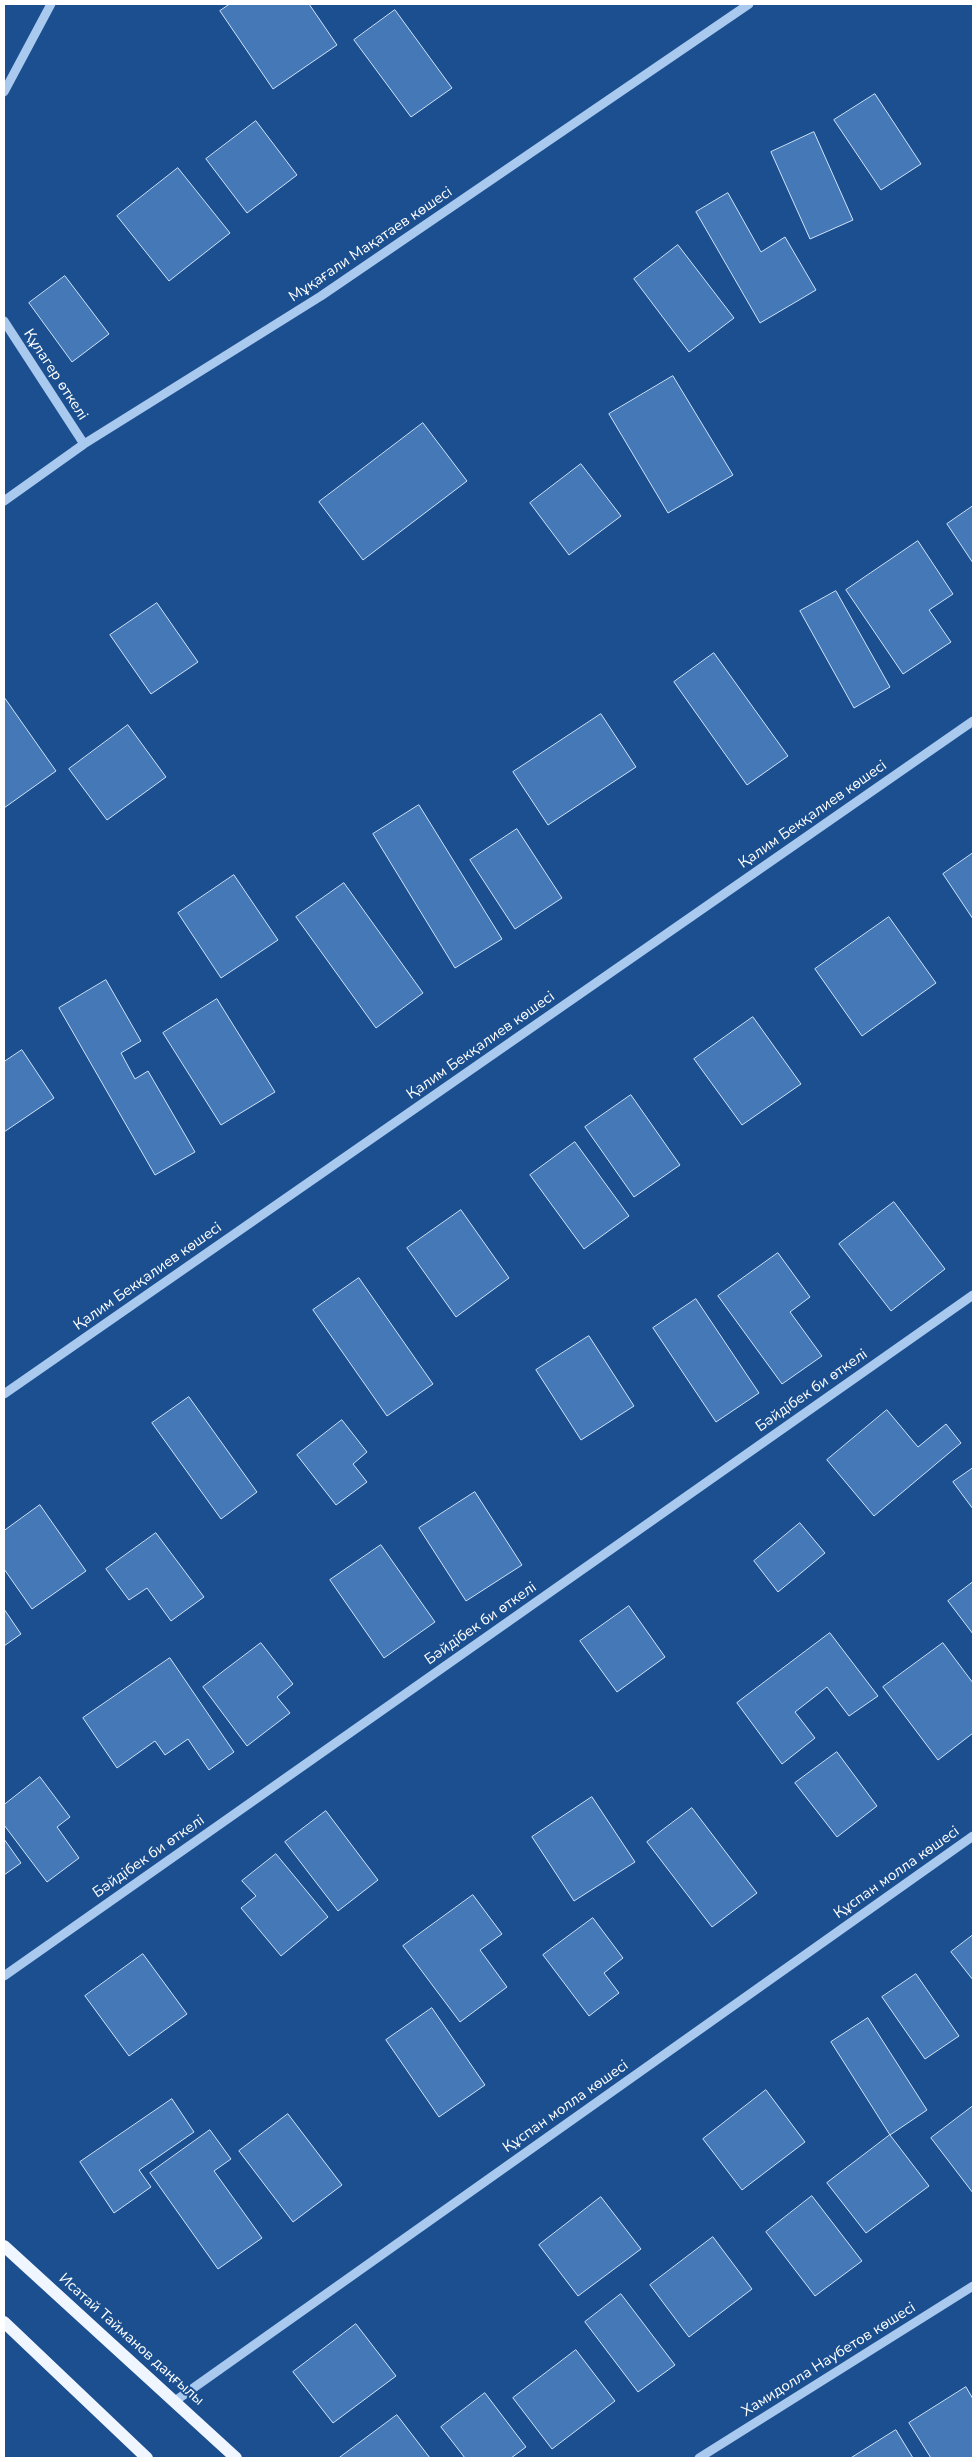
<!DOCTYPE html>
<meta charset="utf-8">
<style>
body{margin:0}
#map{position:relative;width:977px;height:2462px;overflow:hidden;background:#1b4f8f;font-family:"Nunito Sans",sans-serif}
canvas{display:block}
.frame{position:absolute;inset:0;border:5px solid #fff;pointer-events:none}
</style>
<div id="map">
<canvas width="977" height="2462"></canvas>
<div class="frame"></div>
</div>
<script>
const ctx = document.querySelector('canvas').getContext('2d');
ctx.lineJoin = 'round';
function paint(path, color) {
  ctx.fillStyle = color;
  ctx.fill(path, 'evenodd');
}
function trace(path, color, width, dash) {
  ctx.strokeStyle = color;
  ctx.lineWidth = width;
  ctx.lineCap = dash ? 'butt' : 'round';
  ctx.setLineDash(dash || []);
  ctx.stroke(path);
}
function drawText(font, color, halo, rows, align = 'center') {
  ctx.font = font + ' "Nunito Sans",sans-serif';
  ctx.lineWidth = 4;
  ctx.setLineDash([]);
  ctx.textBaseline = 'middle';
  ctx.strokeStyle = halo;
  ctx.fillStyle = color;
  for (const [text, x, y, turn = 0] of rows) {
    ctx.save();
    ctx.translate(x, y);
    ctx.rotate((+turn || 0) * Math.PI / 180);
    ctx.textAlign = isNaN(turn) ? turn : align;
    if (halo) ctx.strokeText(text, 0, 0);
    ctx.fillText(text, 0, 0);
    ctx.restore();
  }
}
const building = new Path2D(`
 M230,4H309L337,45L273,89L220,11Z
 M395,10L452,88L411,117L354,40Z
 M875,94L921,164L881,190L834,120Z
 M256,121L297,175L247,213L206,159Z
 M814,132L853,220L810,239L771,152Z
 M178,168L230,233L169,281L117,216Z
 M728,193L761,252L785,237L816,290L760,323L696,212Z
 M678,245L734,318L689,352L634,279Z
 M65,276L109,334L72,362L29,303Z
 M673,376L733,475L668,513L609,414Z
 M423,423L467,481L363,560L319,502Z
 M581,464L621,516L569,555L530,503Z
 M973,506V563L947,524Z
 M918,541L953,594L929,610L951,642L903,674L846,590Z
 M836,591L890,687L854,708L800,611Z
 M157,603L198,662L151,694L110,635Z
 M714,653L788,756L747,785L674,682Z
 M4,697L56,771L4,808Z
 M601,714L636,767L548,825L513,772Z
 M128,725L166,777L107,820L69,769Z
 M419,805L502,939L455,968L373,834Z
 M517,829L562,898L515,929L470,860Z
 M973,853V919L943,874Z
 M234,875L278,940L221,978L178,913Z
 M344,883L423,993L376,1028L296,917Z
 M889,917L936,983L862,1036L815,969Z
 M106,980L141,1041L121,1053L135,1079L148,1071L195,1152L155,1175L59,1008Z
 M217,999L275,1092L221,1125L163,1033Z
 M753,1017L801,1084L742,1125L694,1059Z
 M22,1050L54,1098L4,1132V1062Z
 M631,1095L680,1165L634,1197L585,1127Z
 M575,1142L629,1216L584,1249L530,1175Z
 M894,1202L945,1269L891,1311L839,1244Z
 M461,1210L509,1278L456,1317L407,1248Z
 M778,1253L810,1297L790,1312L822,1356L782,1384L718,1296Z
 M359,1278L433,1384L387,1416L313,1310Z
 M696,1299L759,1393L716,1422L653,1328Z
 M589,1336L634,1406L581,1440L536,1370Z
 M189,1397L257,1492L221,1519L152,1423Z
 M887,1410L918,1447L946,1424L961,1443L874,1516L827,1460Z
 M342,1420L367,1452L353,1464L367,1482L336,1505L297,1455Z
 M973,1468V1509L953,1482Z
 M475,1492L522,1565L466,1601L419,1528Z
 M40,1505L86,1571L32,1609L4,1569V1531Z
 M800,1523L825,1553L778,1592L754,1561Z
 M156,1533L204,1597L171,1621L147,1588L129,1600L106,1569Z
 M381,1545L435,1622L384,1658L330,1580Z
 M973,1582V1634L948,1601Z
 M629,1606L665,1657L617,1692L580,1641Z
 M4,1609L21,1634L4,1646Z
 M830,1633L878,1696L849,1716L827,1687L795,1712L815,1738L782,1764L737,1703Z
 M261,1643L293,1684L277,1697L290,1713L247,1746L203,1687Z
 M943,1643L973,1683V1733L938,1760L883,1687Z
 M170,1658L234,1752L209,1770L188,1739L165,1755L155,1741L117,1768L83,1718Z
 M837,1752L877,1806L837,1837L795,1783Z
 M40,1777L70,1817L57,1827L79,1858L47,1882L4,1825V1805Z
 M592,1797L635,1862L574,1901L532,1837Z
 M692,1808L757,1893L712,1927L647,1842Z
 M326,1811L378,1880L338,1911L285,1842Z
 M4,1839L21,1863L4,1875Z
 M276,1854L328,1917L281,1956L241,1908L256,1896L242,1881Z
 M473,1895L502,1934L480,1950L507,1987L460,2022L403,1946Z
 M593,1918L623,1958L604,1973L619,1993L589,2016L543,1955Z
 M973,1935V1980L951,1952Z
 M143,1954L187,2014L129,2056L85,1996Z
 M916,1974L959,2036L925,2059L882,1997Z
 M432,2008L485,2085L439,2117L386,2040Z
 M868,2018L927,2110L890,2135L831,2042Z
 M766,2090L805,2142L742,2190L703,2139Z
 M172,2099L194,2132L139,2170L151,2187L114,2213L80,2162Z
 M973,2106V2193L931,2138Z
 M288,2114L342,2185L293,2222L239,2151Z
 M210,2130L231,2159L214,2171L262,2238L218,2269L150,2173Z
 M890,2135L929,2186L866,2233L827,2183Z
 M812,2196L862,2261L815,2296L766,2232Z
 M601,2197L641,2249L578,2296L539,2245Z
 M713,2237L752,2289L689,2337L650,2285Z
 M621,2294L675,2365L638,2392L585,2322Z
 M356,2324L396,2376L333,2423L293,2372Z
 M576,2350L615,2401L552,2449L513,2398Z
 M966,2387L973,2399V2458H931L909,2423Z
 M485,2393L526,2447L511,2458H465L441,2427Z
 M397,2415L430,2458H339Z
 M896,2430L913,2458H851Z`);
paint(building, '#4478b7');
trace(building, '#cfe3fa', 1);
trace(new Path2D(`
 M4,92L51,4
 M4,321L84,444
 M4,501L84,444L321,296L749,4
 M4,1394L973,721
 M4,1976L973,1295
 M175,2401L973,1836
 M699,2458L973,2286`), '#a9c9ee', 9);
trace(new Path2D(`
 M4,2246L236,2458
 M4,2322L147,2458`), '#f0f6ff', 12);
drawText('15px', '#fff', '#1b4f8f', [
 ["Мұқағали Мақатаев көшесі",371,245,-34],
 ["Құлагер өткелі",55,375,57],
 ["Қалим Бекқалиев көшесі",813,815,-35],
 ["Қалим Бекқалиев көшесі",481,1046,-35],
 ["Қалим Бекқалиев көшесі",148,1277,-35],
 ["Бәйдібек би өткелі",812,1391,-35],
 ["Бәйдібек би өткелі",481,1624,-35],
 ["Бәйдібек би өткелі",149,1857,-35],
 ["Құспан молла көшесі",897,1873,-35],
 ["Құспан молла көшесі",566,2107,-35],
 ["Исатай Тайманов даңғылы",131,2340,42],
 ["Хамидолла Наубетов көшесі",829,2360,-32]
]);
</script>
